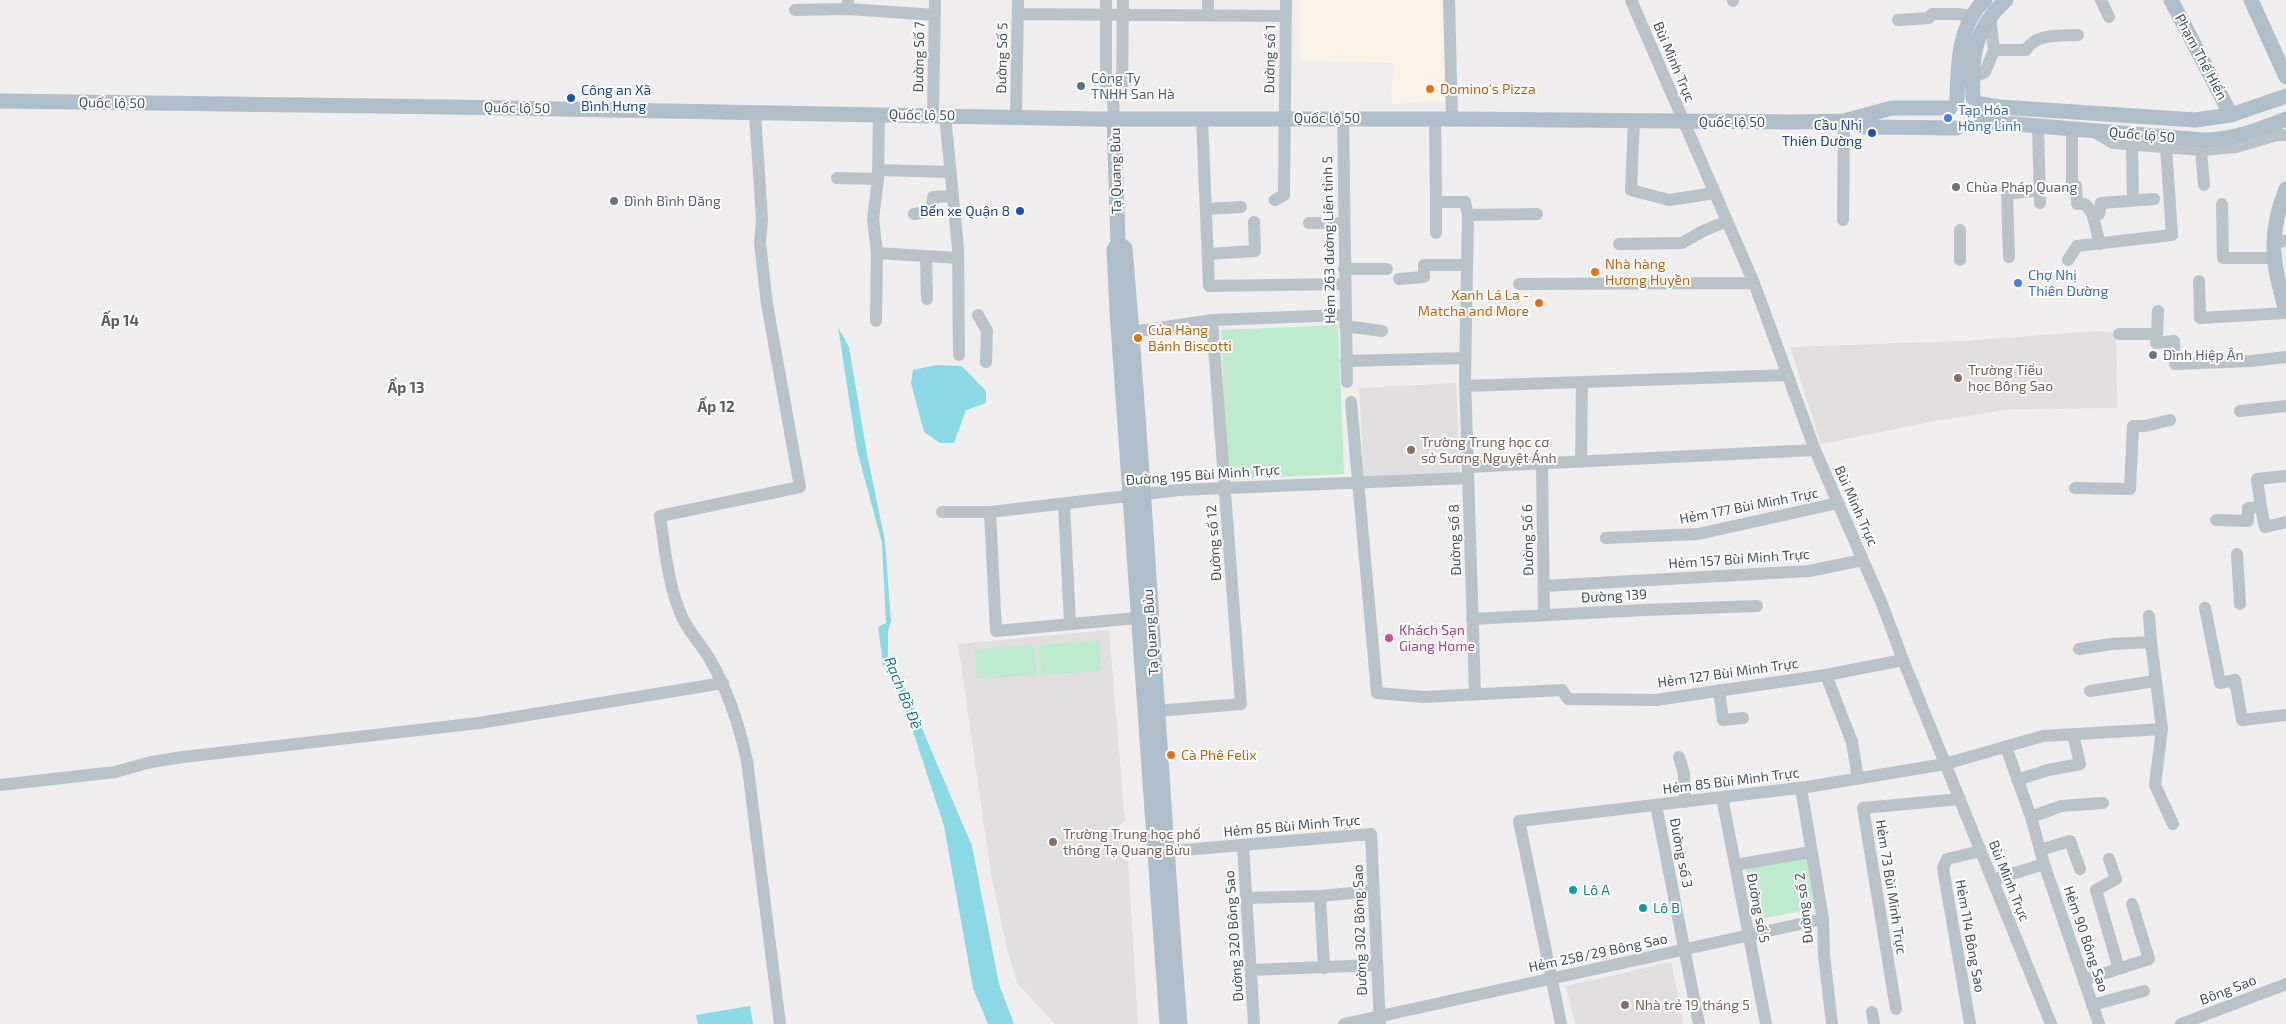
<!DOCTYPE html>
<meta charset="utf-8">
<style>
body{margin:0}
canvas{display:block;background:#efeded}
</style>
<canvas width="2286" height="1024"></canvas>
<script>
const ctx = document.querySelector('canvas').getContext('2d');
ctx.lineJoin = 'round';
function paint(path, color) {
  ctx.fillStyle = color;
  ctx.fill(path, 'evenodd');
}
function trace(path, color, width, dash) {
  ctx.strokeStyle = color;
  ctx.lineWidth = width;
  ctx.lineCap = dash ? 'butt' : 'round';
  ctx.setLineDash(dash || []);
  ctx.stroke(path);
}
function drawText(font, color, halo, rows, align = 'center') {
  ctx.font = font + ' "Exo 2",sans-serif';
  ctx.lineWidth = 4;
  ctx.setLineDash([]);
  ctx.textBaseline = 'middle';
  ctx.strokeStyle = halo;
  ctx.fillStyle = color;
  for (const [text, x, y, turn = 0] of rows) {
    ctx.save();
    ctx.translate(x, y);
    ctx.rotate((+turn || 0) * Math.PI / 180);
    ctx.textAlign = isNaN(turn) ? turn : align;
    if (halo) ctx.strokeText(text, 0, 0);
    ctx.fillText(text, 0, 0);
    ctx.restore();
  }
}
paint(new Path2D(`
 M1300,0H1448L1453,100L1391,104L1393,63L1300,61Z`), '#faf3e6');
paint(new Path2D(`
 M2098,331L2116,333L2117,408L2012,409L1934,421L1821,444L1790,347L1963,341Z
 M1456,383L1460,474L1364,479L1359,388Z
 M1109,630L1125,821L1118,826L1120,857L1128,861L1138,1024H1055L1017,983L1006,945L991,874L958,644Z
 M1671,962L1684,1024H1575L1566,986Z`), '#e0dede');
paint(new Path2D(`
 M1338,325L1344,474L1227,479L1221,330Z
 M1099,641L1101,671L1041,675L1039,645Z
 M1034,645L1037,675L977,679L975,649Z
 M1807,856L1817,908L1756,920L1746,868Z`), '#bdebcc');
paint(new Path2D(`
 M838,327L849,347L867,454L885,541L891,622L888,631V659L900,677L972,846L999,984L1014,1024H988L973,988L944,826L895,676L883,665L878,627L886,623L882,543L857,450Z
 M936,365L962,366L986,391V403L966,410L954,443H940L924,432L911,383L913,370Z
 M750,1006L753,1024H698L696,1015Z`), '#8cd9e6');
trace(new Path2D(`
 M848,0V9L935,15
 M1106,0V88L1113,99L1114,118
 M1449,0L1452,119
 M1631,0L1754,283L1815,450L1882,604L1903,660L2051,1024
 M1733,0V1
 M2101,0L2109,17
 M795,10L848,9
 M1018,14L1286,16
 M1208,15V0
 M1898,20L1929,18L1932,14H1958L1971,16
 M1994,50H2026C2036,33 2060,36 2078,35
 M1972,78L1985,72L1994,50L1990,16
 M1113,99L1122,92L1123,0
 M755,114L762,219L760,243L767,304L800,487L660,516C665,550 668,585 682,617C688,631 701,644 709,658C728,690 739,724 747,761L780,1024
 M933,115L935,0
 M945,115L958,248L959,355
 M1016,117L1018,0
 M1202,118L1209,286L1344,284
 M1343,118L1347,382
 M1435,119L1436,202H1465L1468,215L1465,377L1475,694
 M1634,120L1631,190L1669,200L1715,193
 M2038,125L2040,203
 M2072,128V184L2076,186L2077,204H2085L2092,213L2100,244
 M2093,131L2113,143L2201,150L2236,147L2277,135H2286
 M2132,145L2133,200
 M2201,150L2204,185
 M878,170L951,172
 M837,178L878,179
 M1275,200L1284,195L1286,0
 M1436,202V233
 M2222,204L2223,258H2273
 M1206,209L1241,207
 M2092,213L2099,214L2101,203L2154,199
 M914,214L921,213L932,207L933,197L953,196
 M1468,215L1537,214
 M1843,220L1844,121
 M1309,223H1344
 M1960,230V260
 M2273,242L2286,241
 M1619,244L1682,243L1703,231L1727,221
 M877,253L958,258
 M1208,254L1255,251L1254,222
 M926,256L927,299
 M2009,257L2007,194L2039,190
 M2068,260L2077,246L2172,235L2166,147
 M1344,269H1387
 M1399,279L1424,277V265H1467
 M2199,281L2200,318L2286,313
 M1519,284L1754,283
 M978,315L987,331L986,362
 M876,321L877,253L873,219L878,179L879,114
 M1345,326L1382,331
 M1132,332L1212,320L1344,315
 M2119,334H2157L2156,343L2174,341L2175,364L2251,361L2286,357
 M2157,334L2158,311
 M1346,361L1465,358
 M1465,386L1788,375
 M1351,402L1377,693L1424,697L1562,690L1568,699L1656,700L1826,675L1903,660
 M2240,411L2286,406
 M1581,462L1582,382
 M1542,464L1544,615
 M1468,467L1815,450
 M2075,488L2130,489L2133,426H2145L2170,420
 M1064,504L1070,623
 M2261,507L2265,527L2286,522
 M942,512H990L1179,490L1468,478
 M990,512L996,631L1137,618
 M2216,520L2248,521V508L2261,507L2257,479L2286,476
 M1606,538L1698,534L1838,503
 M2237,554L2240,604
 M1544,586L1809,571L1863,560
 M2205,608L2220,683L2235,680L2242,720L2286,715
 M1472,619L1644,610L1757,606
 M2151,642L2162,729L2155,785L2173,824
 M2079,649L2111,644L2151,642L2149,616
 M1826,675L1852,742L1858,779
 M1719,690L1723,720L1743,718
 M2090,691L2155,681
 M1157,711L1241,704L1212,320
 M1679,757L1684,774L1685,802
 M2017,780L2048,770L2080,764L2073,734
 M0,785L115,772L151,762L183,757L479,723L723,683
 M1801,788L1823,919L1824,955L1832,1024
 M1722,797L1766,1024
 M1656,805L1699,1024
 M2031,817L2061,806L2103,803
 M1243,845L1254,1024
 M2040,850L2070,841L2080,869
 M1160,852L1371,834L1380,1024
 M2109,859L2116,879L2096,890L2119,969
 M2044,864L2099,1024
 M1735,865L1811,852
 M1993,880L2044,864L2031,817L2006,747
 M1320,896L1324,968
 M1246,898L1320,896L1373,891
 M1251,970L1376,965
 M2084,980L2149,959L2132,904
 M2092,1005L2144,991
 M1896,1009L1863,808L1960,799
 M1872,1012L1874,1024
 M1344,1024L1823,919
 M1561,1024L1519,821L1807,787L1945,764L2043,736L2162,729
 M1970,1024L1943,868L1947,859L1981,851
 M2181,1024L2286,984`), '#b9c2c9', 12);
trace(new Path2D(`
 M2171,0L2231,115
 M2251,0L2286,77
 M1973,98C1971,56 1974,29 2006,0
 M1957,99C1958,66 1958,24 1985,0
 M0,101L451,107L1097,119H1452L1792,122L1844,121L1892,108H1950
 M1980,104L2000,107L2195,120L2231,115L2286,96
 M1114,118L1118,243L1114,250L1117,311L1167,1024
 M1844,121L1865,127L1957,128
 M1981,121L2202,140C2232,140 2259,130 2286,119
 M2286,189C2268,234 2272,265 2286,310
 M1118,243L1125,248C1147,506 1159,765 1180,1024`), '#aebeca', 15);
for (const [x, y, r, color] of [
 [1081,86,5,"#5c6f8a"],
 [1430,89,5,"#e8710a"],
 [571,98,5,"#1a4fb4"],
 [1948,118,5,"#3f7fe0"],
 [1872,133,5,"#1a4fb4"],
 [1956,187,5,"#6b7280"],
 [614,201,5,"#6b7280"],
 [1020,211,5,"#1a4fb4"],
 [1595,272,5,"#e8710a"],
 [2018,283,5,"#3f7fe0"],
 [1539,303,5,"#e8710a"],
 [1138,338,5,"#e8710a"],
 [2153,355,5,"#6b7280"],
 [1958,378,5,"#8d6e63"],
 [1411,450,5,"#8d6e63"],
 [1389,638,5,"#d1479c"],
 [1171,755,5,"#e8710a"],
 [1053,842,5,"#8d6e63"],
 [1573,890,5,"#0f9aa8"],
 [1643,908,5,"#0f9aa8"],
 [1625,1005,5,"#8d6e63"]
]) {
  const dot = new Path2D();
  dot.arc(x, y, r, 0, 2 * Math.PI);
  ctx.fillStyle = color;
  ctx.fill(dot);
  trace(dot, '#fff', 2);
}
drawText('14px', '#465159', '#fff', [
 ["Đường Số 7",919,57,-89],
 ["Phạm Thế Hiển",2201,57,62],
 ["Đường Số 5",1002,58,-89],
 ["Đường số 1",1270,59,-89],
 ["Bùi Minh Trực",1674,62,67],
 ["Quốc lộ 50",112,103,1],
 ["Quốc lộ 50",517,108,1],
 ["Quốc lộ 50",922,115,1],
 ["Quốc lộ 50",1327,118],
 ["Quốc lộ 50",1732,122],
 ["Quốc lộ 50",2142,135,5],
 ["Tạ Quang Bửu",1116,171,-91],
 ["Hẻm 263 đường Liên tỉnh 5",1329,240,-91],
 ["Đường 195 Bùi Minh Trực",1203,475,-4],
 ["Hẻm 177 Bùi Minh Trực",1749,506,-11],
 ["Bùi Minh Trực",1856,506,66],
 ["Đường số 8",1455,540,-92],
 ["Đường Số 6",1528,540,-91],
 ["Đường số 12",1214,543,-94],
 ["Hẻm 157 Bùi Minh Trực",1739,559,-4],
 ["Đường 139",1614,596,-3],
 ["Tạ Quang Bửu",1151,632,-94],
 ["Hẻm 127 Bùi Minh Trực",1728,673,-8],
 ["Hẻm 85 Bùi Minh Trực",1731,781,-7],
 ["Hẻm 85 Bùi Minh Trực",1292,826,-5],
 ["Đường số 3",1681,853,79],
 ["Bùi Minh Trực",2009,881,68],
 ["Hẻm 73 Bùi Minh Trực",1891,887,81],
 ["Đường số 5",1758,908,79],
 ["Đường số 2",1804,908,-97],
 ["Đường 302 Bông Sao",1360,930,-92],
 ["Đường 320 Bông Sao",1234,936,-94],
 ["Hẻm 114 Bông Sao",1970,936,80],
 ["Hẻm 90 Bông Sao",2086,939,71],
 ["Hẻm 258/29 Bông Sao",1598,953,-12],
 ["Bông Sao",2228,990,-21]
]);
drawText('14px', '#4e5e75', '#fff', [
 ["Công Ty",1091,78],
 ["TNHH San Hà",1091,94]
], 'left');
drawText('14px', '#c56008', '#fff', [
 ["Domino's Pizza",1440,89],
 ["Nhà hàng",1605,264],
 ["Hương Huyền",1605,280],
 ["Xanh Lá La -",1529,295,"right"],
 ["Matcha and More",1529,311,"right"],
 ["Cửa Hàng",1148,330],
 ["Bánh Biscotti",1148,346],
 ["Cà Phê Felix",1181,755]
], 'left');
drawText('14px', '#164399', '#fff', [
 ["Công an Xã",581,90,"left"],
 ["Bình Hưng",581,106,"left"],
 ["Cầu Nhị",1862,125],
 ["Thiên Đường",1862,141],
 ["Bến xe Quận 8",1010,211]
], 'right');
drawText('14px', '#366cbe', '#fff', [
 ["Tạp Hóa",1958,110],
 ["Hồng Linh",1958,126],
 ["Chợ Nhị",2028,275],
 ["Thiên Đường",2028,291]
], 'left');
drawText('14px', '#5b616d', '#fff', [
 ["Chùa Pháp Quang",1966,187],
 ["Đình Bình Đăng",624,201],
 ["Đình Hiệp Ân",2163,355]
], 'left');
drawText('14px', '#785e54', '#fff', [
 ["Trường Tiểu",1968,370],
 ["học Bông Sao",1968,386],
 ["Trường Trung học cơ",1421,442],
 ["sở Sương Nguyệt Ánh",1421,458],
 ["Trường Trung học phổ",1063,834],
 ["thông Tạ Quang Bửu",1063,850],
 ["Nhà trẻ 19 tháng 5",1635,1005]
], 'left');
drawText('14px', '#b23c85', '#fff', [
 ["Khách Sạn",1399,630],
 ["Giang Home",1399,646]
], 'left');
drawText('14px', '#0d838f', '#fff', [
 ["Lô A",1583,890],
 ["Lô B",1653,908]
], 'left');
drawText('bold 15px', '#5a5e61', '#fff', [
 ["Ấp 14",120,321],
 ["Ấp 13",406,388],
 ["Ấp 12",716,407]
]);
drawText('italic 15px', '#147e90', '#fff', [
 ["Rạch Bồ Đề",903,693,68]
]);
</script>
